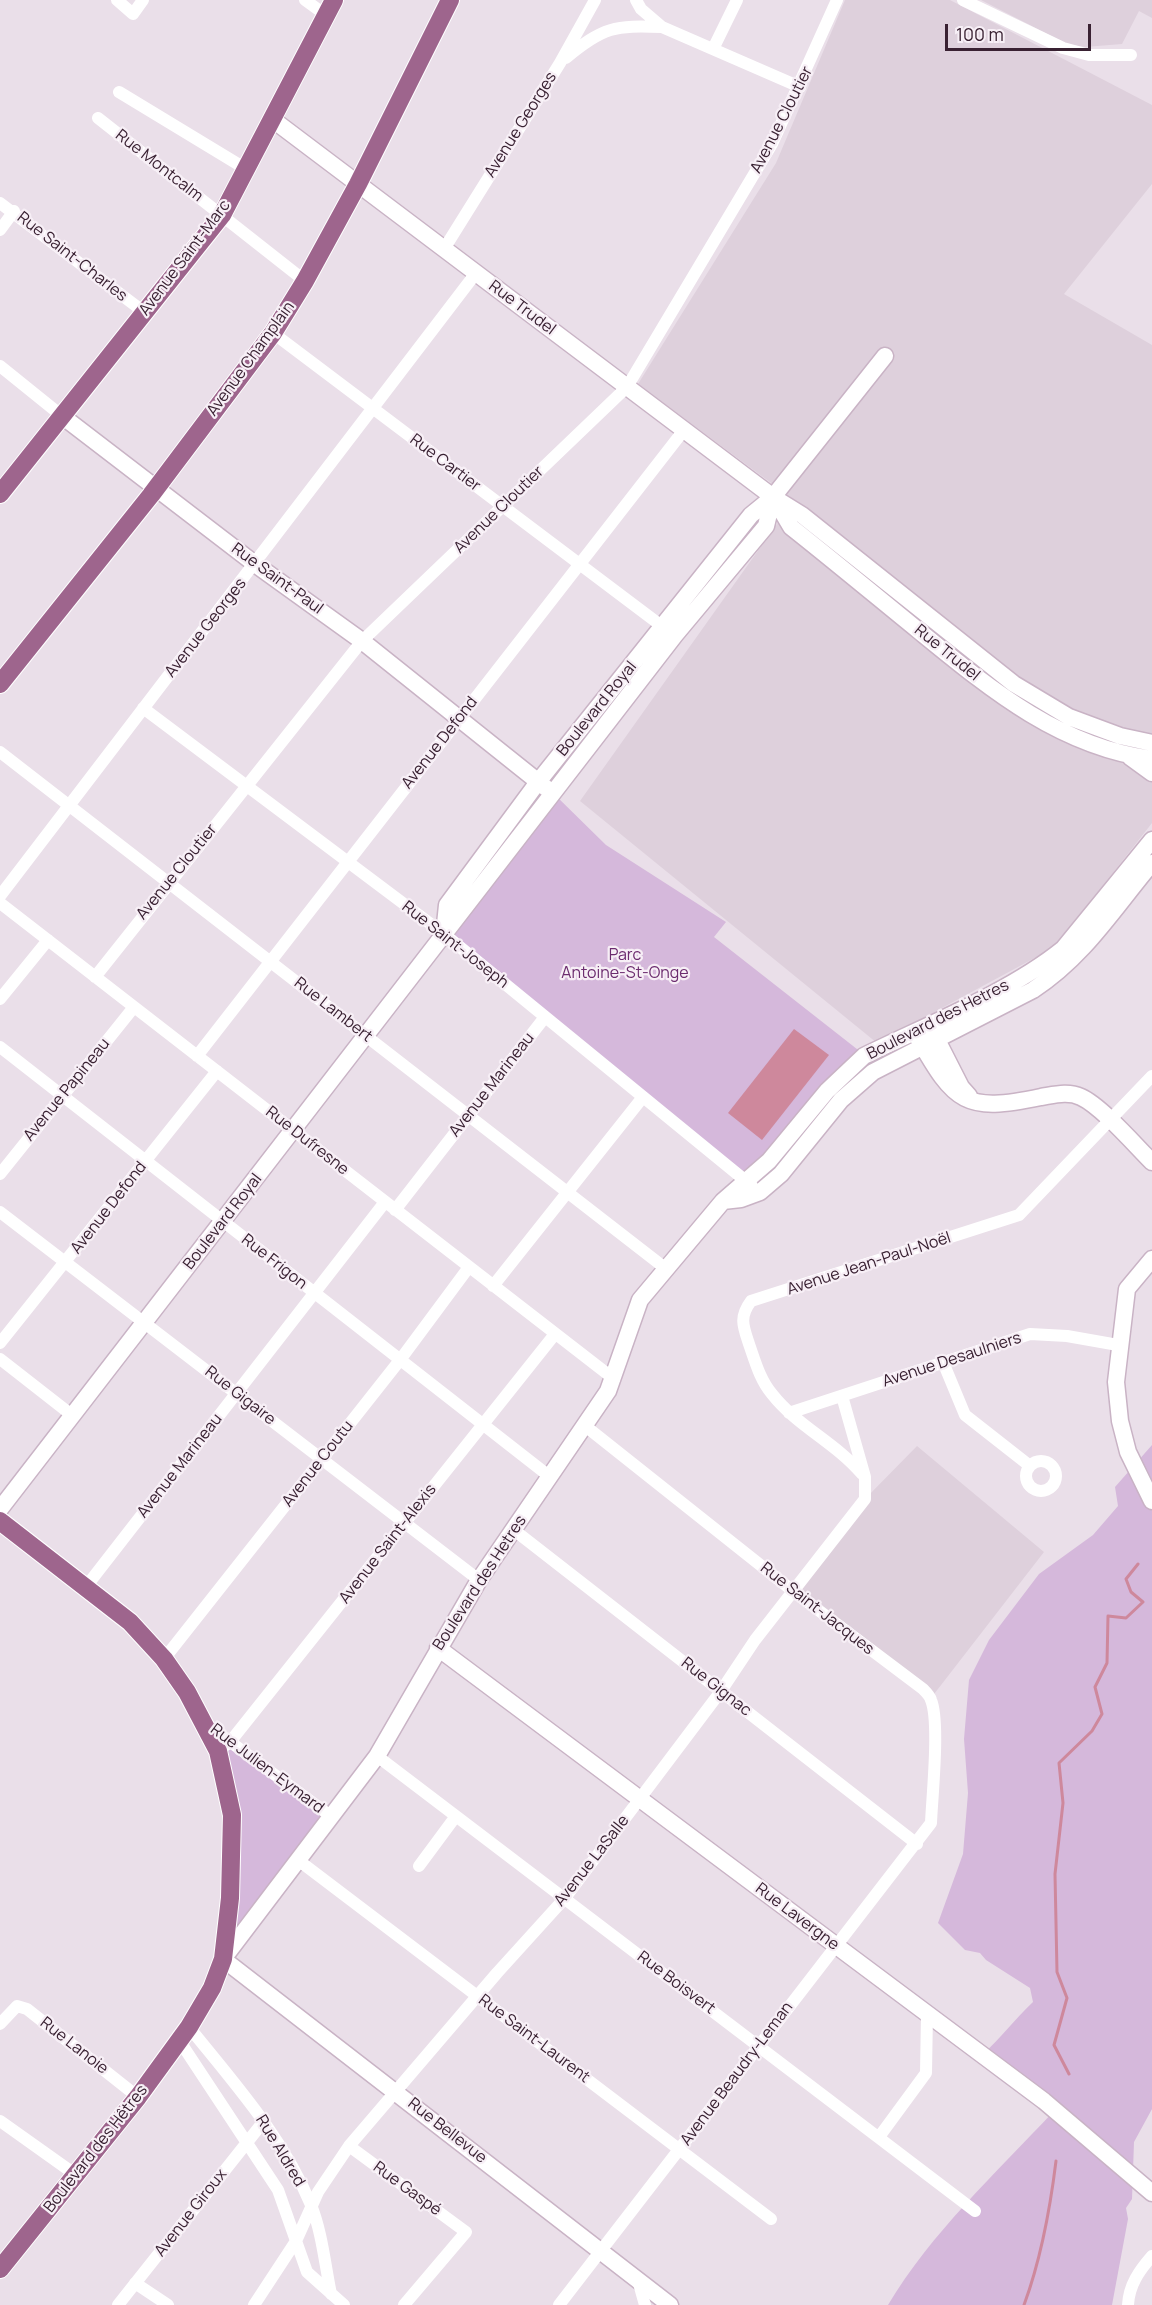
<!DOCTYPE html>
<meta charset="utf-8">
<style>
body{margin:0}
#map{position:relative;width:1152px;height:2305px;overflow:hidden;background:#eadfe9;font-family:Manrope,sans-serif}
canvas{display:block}
.scale{position:absolute;left:945px;top:24px;width:146px;height:27px;box-sizing:border-box;border:3px solid #392132;border-top:0;padding-left:8px;font-size:18px;line-height:21px;white-space:nowrap;color:#392132;-webkit-text-stroke:4px #f7eff6;paint-order:stroke}
</style>
<div id="map">
<canvas width="1152" height="2305"></canvas>
<div class="scale">100 m</div>
</div>
<script>
const ctx = document.querySelector('canvas').getContext('2d');
ctx.lineJoin = 'round';
function paint(path, color) {
  ctx.fillStyle = color;
  ctx.fill(path, 'evenodd');
}
function trace(path, color, width, dash) {
  ctx.strokeStyle = color;
  ctx.lineWidth = width;
  ctx.lineCap = dash ? 'butt' : 'round';
  ctx.setLineDash(dash || []);
  ctx.stroke(path);
}
function drawText(font, color, halo, rows, align = 'center') {
  ctx.font = font + ' Manrope,sans-serif';
  ctx.lineWidth = 4.5;
  ctx.setLineDash([]);
  ctx.textBaseline = 'middle';
  ctx.strokeStyle = halo;
  ctx.fillStyle = color;
  for (const [text, x, y, turn = 0] of rows) {
    ctx.save();
    ctx.translate(x, y);
    ctx.rotate((+turn || 0) * Math.PI / 180);
    ctx.textAlign = isNaN(turn) ? turn : align;
    if (halo) ctx.strokeText(text, 0, 0);
    ctx.fillText(text, 0, 0);
    ctx.restore();
  }
}
paint(new Path2D(`
 M845,0H950L1152,105V184L1064,294L1152,345V823L1055,947L877,1043L580,801L794,500L638,384L776,163Z
 M981,0H1152V18L1139,11L1122,44L1085,47L1067,44Z
 M917,1446L1044,1552L931,1698L793,1591L865,1499Z`), '#ded0dc');
paint(new Path2D(`
 M551,791L606,845L726,922L714,937L862,1053L747,1182L444,934Z
 M1152,1445V2109L1134,2142L1132,2199L1126,2208L1128,2219L1112,2305H888C931,2233 996,2173 1053,2112L981,2056C1001,2038 1014,2020 1033,2002L1030,1988L986,1960L980,1953L965,1950L938,1923L963,1854L968,1793L964,1739L969,1680L989,1640L1039,1574L1093,1535L1118,1506L1115,1487Z
 M230,1742L332,1817L223,1959L230,1898L218,1751Z`), '#d5b8db');
paint(new Path2D(`
 M794,1029L829,1055L762,1140L728,1113Z`), '#ce889c');
trace(new Path2D(`
 M1069,2074L1054,2045L1067,1998L1057,1972L1055,1874L1063,1803L1059,1763L1092,1731L1102,1714L1095,1687L1107,1663L1108,1616L1126,1618L1143,1602L1131,1592L1126,1579L1138,1564
 M1024,2305C1041,2259 1050,2210 1056,2161`), '#ce889c', 3);
const secondary = new Path2D(`
 M272,119L773,497L802,515L1014,684L1069,717L1120,736L1152,743
 M62,416L255,564L362,641L546,788
 M775,500L791,527C834,561 876,596 919,631C989,688 1059,747 1152,759
 M1130,757L1152,773
 M444,934L447,905L538,782L751,515L773,497L885,356
 M932,1030L961,1087L969,1096
 M918,1038C955,1103 965,1113 1041,1097C1054,1095 1068,1091 1081,1097C1101,1106 1135,1145 1152,1162
 M723,1201L741,1199L760,1192L781,1174L841,1100L873,1072L1033,990C1084,957 1114,908 1152,863
 M1152,1259L1127,1289L1116,1382L1120,1421L1128,1452L1152,1501
 M0,1509L675,635L766,526L773,497
 M438,1648L1044,2101L1152,2193
 M670,2305L223,1959L377,1756L479,1580L608,1391L640,1300L723,1201L769,1161L827,1091L864,1056C927,1025 1010,992 1063,949L1152,840`);
const primary = new Path2D(`
 M0,494L222,215L334,0
 M0,684L151,495L273,333L305,281L358,184L450,0
 M0,1521L130,1622L164,1659L187,1692L218,1751L232,1815L230,1898L223,1959L212,1988L189,2027L138,2097L0,2269`);
trace(secondary, '#c9b3c5', 19);
trace(primary, '#fff', 20);
trace(new Path2D(`
 M117,0L133,14L143,0
 M305,0L327,16
 M636,0L641,9L662,27L800,87
 M963,0L1063,48L1089,55H1131
 M713,49L737,0
 M566,58C603,27 615,25 662,27
 M119,92L246,169
 M98,118L305,281
 M0,203L144,312
 M0,230L14,211
 M444,249L560,63L595,0
 M273,333L667,630
 M0,366L62,416
 M143,708L444,934L752,1186
 M0,752L665,1268
 M0,896L476,273
 M0,903L614,1379
 M95,977L362,641L627,387L772,144L837,0
 M0,999L48,940
 M0,1047L549,1476
 M197,1056L684,430
 M0,1174L134,1007
 M395,1210L545,1017
 M0,1212L479,1580
 M493,1286L643,1097
 M0,1343L217,1071
 M0,1359L73,1416
 M943,1362L965,1415L1030,1466
 M789,1413L1030,1334L1067,1336L1118,1345
 M1026 1476a15 15 0 1 1 30 0a15 15 0 1 1-30 0Z
 M862,1474C836,1443 797,1426 772,1394C760,1380 755,1361 749,1344C743,1326 739,1317 751,1301L1019,1215L1152,1076
 M514,1530L917,1844
 M85,1588L385,1202
 M164,1659L400,1360L469,1267
 M206,1724L332,1817
 M218,1751L230,1742L555,1334
 M377,1756L975,2211
 M298,1860L771,2219
 M419,1866L456,1816
 M0,2024L17,2006L27,2009L138,2097
 M189,2027C234,2083 283,2137 311,2205C322,2232 325,2265 331,2294
 M179,2040L278,2190L307,2272L344,2305
 M0,2121L76,2175
 M879,2137L926,2073L927,2013
 M349,2146L466,2232L404,2305
 M638,2280L645,2305
 M135,2283L168,2305
 M118,2305L264,2121
 M254,2305L296,2241L318,2192L349,2146L497,1973L565,1898L721,1691L755,1640L865,1499V1477L842,1396
 M559,2305L931,1823C932,1797 940,1722 931,1700C930,1696 926,1692 923,1689L793,1591L584,1425
 M1128,2305C1129,2285 1139,2271 1152,2256`), '#fff', 12);
trace(secondary, '#fff', 16);
trace(primary, '#9e658d', 18);
drawText('16px', '#392132', '#f7eff6', [
 ["Avenue Cloutier",782,120,-63],
 ["Avenue Georges",521,125,-58],
 ["Rue Montcalm",159,166,38],
 ["Rue Saint-Charles",72,257,38],
 ["Avenue Saint-Marc",185,258,-53],
 ["Rue Trudel",522,308,37],
 ["Avenue Champlain",251,359,-54],
 ["Rue Cartier",445,463,37],
 ["Avenue Cloutier",499,510,-44],
 ["Rue Saint-Paul",277,579,36],
 ["Avenue Georges",206,628,-52],
 ["Rue Trudel",947,653,39],
 ["Boulevard Royal",597,709,-51],
 ["Avenue Defond",440,743,-52],
 ["Avenue Cloutier",177,872,-51],
 ["Rue Saint-Joseph",455,945,38],
 ["Rue Lambert",333,1010,38],
 ["Boulevard des Hetres",938,1020,-27],
 ["Avenue Marineau",492,1085,-52],
 ["Avenue Papineau",67,1090,-51],
 ["Rue Dufresne",307,1141,38],
 ["Avenue Defond",109,1208,-52],
 ["Boulevard Royal",223,1222,-52],
 ["Rue Frigon",274,1262,38],
 ["Avenue Jean-Paul-Noël",869,1264,-18],
 ["Avenue Desaulniers",952,1360,-18],
 ["Rue Gigaire",240,1396,38],
 ["Avenue Coutu",318,1464,-52],
 ["Avenue Marineau",180,1466,-52],
 ["Avenue Saint-Alexis",388,1544,-52],
 ["Boulevard des Hetres",480,1583,-57],
 ["Rue Saint-Jacques",817,1609,38],
 ["Rue Gignac",716,1687,38],
 ["Rue Julien-Eymard",267,1769,37],
 ["Avenue LaSalle",592,1861,-52],
 ["Rue Lavergne",797,1917,37],
 ["Rue Boisvert",676,1983,37],
 ["Rue Saint-Laurent",534,2039,37],
 ["Rue Lanoie",74,2046,38],
 ["Avenue Beaudry-Leman",737,2074,-53],
 ["Rue Bellevue",447,2131,38],
 ["Boulevard des Hêtres",96,2149,-52],
 ["Rue Aldred",280,2151,59],
 ["Rue Gaspé",407,2189,36],
 ["Avenue Giroux",191,2213,-52]
]);
drawText('16px', '#6c2c6f', '#f7eff6', [
 ["Parc",625,956],
 ["Antoine-St-Onge",625,974]
]);
</script>
